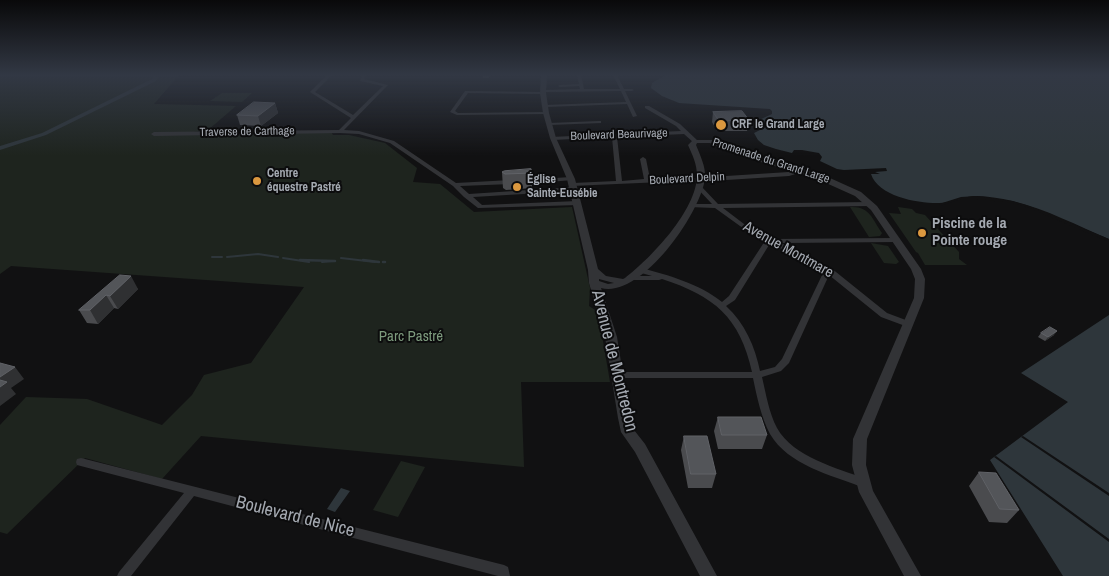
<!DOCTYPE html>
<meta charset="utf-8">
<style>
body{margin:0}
canvas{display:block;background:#111112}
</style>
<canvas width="1109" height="576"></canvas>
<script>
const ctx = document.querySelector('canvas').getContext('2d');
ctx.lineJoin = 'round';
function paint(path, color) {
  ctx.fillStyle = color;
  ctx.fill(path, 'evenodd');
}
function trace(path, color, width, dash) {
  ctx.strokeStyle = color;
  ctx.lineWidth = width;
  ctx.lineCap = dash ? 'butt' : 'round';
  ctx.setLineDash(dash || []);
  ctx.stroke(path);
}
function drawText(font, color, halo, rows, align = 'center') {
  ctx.font = font + ' "Archivo Narrow",sans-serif';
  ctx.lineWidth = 4;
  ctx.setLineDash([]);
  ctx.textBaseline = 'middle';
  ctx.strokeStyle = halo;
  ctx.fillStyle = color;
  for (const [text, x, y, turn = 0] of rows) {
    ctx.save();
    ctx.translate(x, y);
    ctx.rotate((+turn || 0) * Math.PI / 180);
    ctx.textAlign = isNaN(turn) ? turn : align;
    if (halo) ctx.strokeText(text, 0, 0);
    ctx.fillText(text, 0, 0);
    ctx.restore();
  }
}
paint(new Path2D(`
 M0,75H179L154,104L236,106L208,130L180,134L331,132L333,135H349L385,143L417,168L413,182L440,184L474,212L572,207L590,288L589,306L598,312L610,382H521L524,467L201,436L162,479L85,458L7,534L0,532V425L26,397L87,399L162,425L192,395L204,375L251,363L304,287L11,266L0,274Z
 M222,93H252L242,102L210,101Z
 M850,207C870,206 872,219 882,233L880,236L869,237Z
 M898,207L912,209L916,213L925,215L959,252V259L967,265H925L918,253L916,252L889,213L901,214Z
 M871,243L888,246L899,262L896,264L884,263Z
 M401,461L425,467L398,517L373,510Z`), '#1e241e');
paint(new Path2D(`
 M666,75H1109V239C1078,226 1046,209 1013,201C1000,198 987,196 974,196C962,197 948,204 937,203C916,203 878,196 871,174H880L875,172L887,171L886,168L844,170L837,169L820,161L822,157L819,153L802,150H794L792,153L776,149L764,145L758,140L754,133L766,127L767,125L759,120L772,114V111L770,109L679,103L662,96L651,88L652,83Z
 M1109,315V576H1063L990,460L1068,402L1021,373Z
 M341,488L350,491L335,512L327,509Z`), '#2e363b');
paint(new Path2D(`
 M977,196L1012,201L1029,206L1109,239V242L1029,208L1011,203L977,199H961L940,206L939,204L961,197Z
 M1023,436L1109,493V496L1021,437Z
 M996,456L1109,539V542L994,457Z`), '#111112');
trace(new Path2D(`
 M212,257H222
 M227,257L258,254L278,257
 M283,258L309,262
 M341,258L375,262
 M322,262L335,261`), '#2e363b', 2);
trace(new Path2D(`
 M300,260L335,261
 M363,260L379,262
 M383,262H385`), '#2e363b', 2.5);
paint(new Path2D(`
 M154,75H159L156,81L46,135L0,150V146L42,133L152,79Z`), '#2e363b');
paint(new Path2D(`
 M327,75H332L315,92L353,115L383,86L360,81L362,75H366L364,79L388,85L344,130L359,131L394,141L456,183L511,180L514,182L511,184L460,186L469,194L574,187L577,189L574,191L473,197L482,205L578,201L581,203L578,205L478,208L464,197L453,186L390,143L359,134L340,133L154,136L151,134L154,132L339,130L351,118L310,92Z
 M577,75H581L584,89H620L613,75H617L624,89H632L634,90L632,91H625L637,116L633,117L627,104L545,107L543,106L545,105L626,102L621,91L545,92L543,94L468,93L455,111L458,113L546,112L548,113L546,114L457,115L450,112L465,91L542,92L544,90L580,89L579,86L560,87L558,86L560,85L579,84Z
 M645,106H649L680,124L698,141L693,142L684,134L617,137L622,181L644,179L640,159L643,157L646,159L650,179L685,177L695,178L789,172L802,169L805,171L789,176L695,182L685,181L571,186L570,185L573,183L616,181L612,137L553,140L551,139V137L681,131L676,126L645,108Z
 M599,121H601V123L549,125L547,124L549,123Z
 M571,177L574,179L573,180L523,184L520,182L523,180Z
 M699,185L701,186L718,204L871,202L874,204L871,206L723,208L744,224L774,239L897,238L900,240L897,242L781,243L831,268L887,313L911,322L912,324L908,327L881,317L829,275L789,363L781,371L762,377C766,394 769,413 777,428C793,457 837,468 866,479L867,482L866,485L862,487C831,475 788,465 770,434C761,417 757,397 753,378H618L615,377L614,375L615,373L618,372H752C740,317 714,296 662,279L659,280H633L629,278L633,276H652L638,272L637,270L641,268C668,275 700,284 722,302L729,296L763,244L767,241L740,226L715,208L689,207L688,206L691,204H712L696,187ZM772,244L824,271L782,359L775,367L760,371C755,347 745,323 726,306L735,300L769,245Z
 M81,458L504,565L508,567L510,576H498L194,496L131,576H117L119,572L184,493L77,465L76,462L77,459Z`), '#323336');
paint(new Path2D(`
 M541,75H547L546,93L549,113L556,138L575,179L598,269L606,276L623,279L625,278C651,258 697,210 697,175C697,164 692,154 688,145L693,140H713L750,153L821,174L861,192L877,206L921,269L925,279L924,298L867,439L866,465L873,491L921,576H904L859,492L852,465L853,439L914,298L915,279L911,269L871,210L855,196L815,178L744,157L710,143H697L696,145C700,155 706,167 705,178C701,213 641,299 601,288L617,337L630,418L634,430L645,444L717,576H700L635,452L621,432L618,418L605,337L589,283L588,270L567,179L550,138L543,113L540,93ZM599,279L614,283L608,284L599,281Z`), '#323336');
paint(new Path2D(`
 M483,75H490L489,78H483Z
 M275,103L278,113L261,126L240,125L237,115Z
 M713,112L749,120L747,131H717L712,122Z
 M502,172L532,173V188L506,190L503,188Z
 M120,275L138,289L118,309L114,308L98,324L87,323L79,310Z
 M1041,333L1054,335L1045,341L1038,337Z
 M718,417L767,435L762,449H718L714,431Z
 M684,436L716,474L712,488H688L681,450Z
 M979,472L1019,510L1007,523L989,522L969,486Z`), '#4a4b4e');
paint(new Path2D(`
 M275,103L278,113L261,126L258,116Z
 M131,276L138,289L118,309L110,296Z
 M106,295L114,308L98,324L90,310Z
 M1057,331L1054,335L1045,341L1048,337Z
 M15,367L24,379L11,388L16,394L0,406V377Z`), '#2f3032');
const building = new Path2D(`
 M254,102L275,103L258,116L237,115Z
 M742,111L749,120L719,121L713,112Z
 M531,169L532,173L505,174L502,172L504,171Z
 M120,275L131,276L110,296L106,295L90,310H79Z
 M1050,327L1057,331L1048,337L1041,333Z
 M0,363L15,367L0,377Z
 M0,380L7,382L0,387Z
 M718,417H761L767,435H722Z
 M684,436H707L716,474H691Z
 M979,472L996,473L1019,510L1000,509Z`);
paint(building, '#535559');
trace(building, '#606267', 1);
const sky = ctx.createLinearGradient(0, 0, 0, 156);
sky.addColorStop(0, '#09090a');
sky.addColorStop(0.48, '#323844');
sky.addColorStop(1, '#32384400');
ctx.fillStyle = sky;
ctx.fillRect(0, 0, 1109, 156);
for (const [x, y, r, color] of [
 [721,125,6,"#db983f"],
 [257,181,5,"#db983f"],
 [517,187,5,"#db983f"],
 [922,233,5,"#db983f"]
]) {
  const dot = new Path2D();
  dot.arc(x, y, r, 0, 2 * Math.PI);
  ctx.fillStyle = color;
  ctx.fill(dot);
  trace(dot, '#0c0c0d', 2);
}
drawText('bold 12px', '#a4a9b1', '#0c0c0d', [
 ["CRF le Grand Large",732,125],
 ["Centre",267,174],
 ["équestre Pastré",267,188],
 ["Église",527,180],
 ["Sainte-Eusébie",527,194]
], 'left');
drawText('12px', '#a4a9b1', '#0c0c0d', [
 ["Traverse de Carthage",247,132,-1],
 ["Boulevard Beaurivage",619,135,-2],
 ["Promenade du Grand Large",771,161,18],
 ["Boulevard Delpin",687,179,-3]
]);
drawText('bold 15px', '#a4a9b1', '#0c0c0d', [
 ["Piscine de la",932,224],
 ["Pointe rouge",932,241]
], 'left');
drawText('15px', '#a4a9b1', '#0c0c0d', [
 ["Avenue Montmare",788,250,29]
]);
drawText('15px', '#7d9a7d', '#0c0c0d', [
 ["Parc Pastré",411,337]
]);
drawText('18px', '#a4a9b1', '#0c0c0d', [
 ["Avenue de Montredon",614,361,76],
 ["Boulevard de Nice",295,517,14]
]);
</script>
